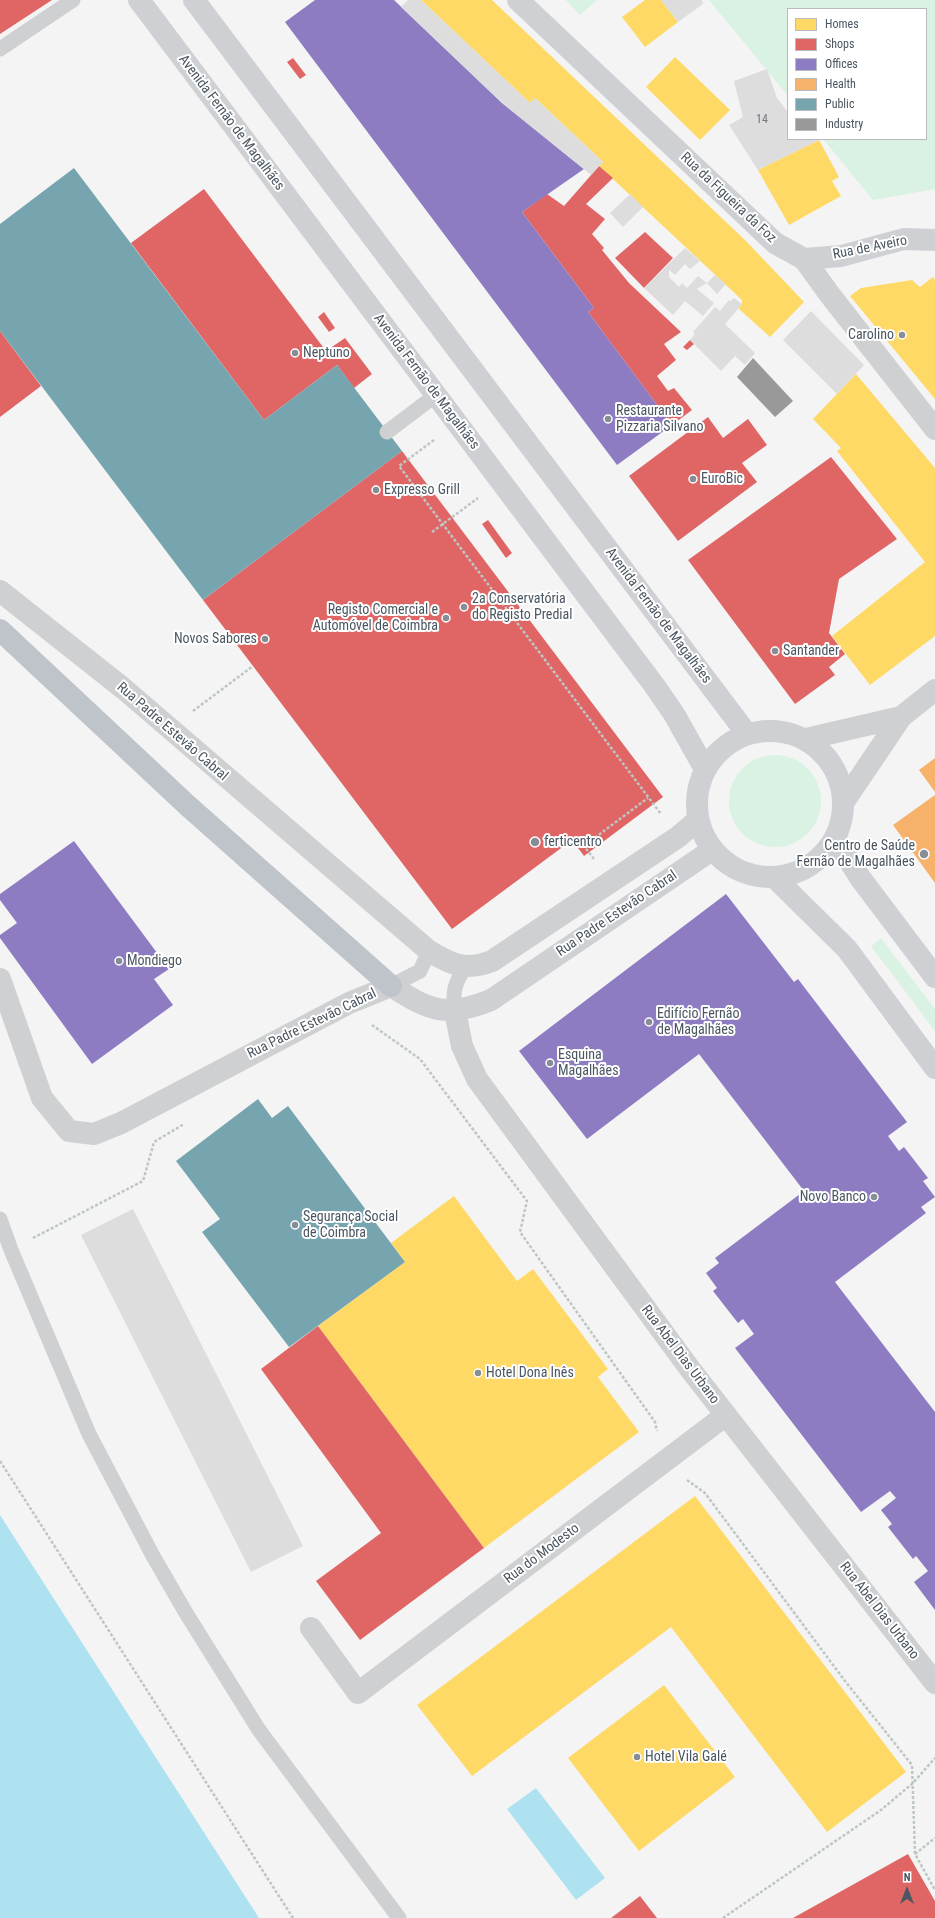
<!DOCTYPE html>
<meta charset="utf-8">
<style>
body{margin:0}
#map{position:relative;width:935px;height:1918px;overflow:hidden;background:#f4f4f4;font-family:"Roboto Condensed",sans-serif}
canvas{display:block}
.legend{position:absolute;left:787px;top:8px;width:140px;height:132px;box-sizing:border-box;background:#fff;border:1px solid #b7bbc0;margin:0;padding:5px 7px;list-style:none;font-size:12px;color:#4a5661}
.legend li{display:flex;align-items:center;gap:8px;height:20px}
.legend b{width:20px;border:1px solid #b7bbc0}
.north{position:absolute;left:887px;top:1870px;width:40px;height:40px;-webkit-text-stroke:3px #fff;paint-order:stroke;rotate:0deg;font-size:11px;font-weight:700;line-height:16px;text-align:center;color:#4a5661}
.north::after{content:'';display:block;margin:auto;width:14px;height:18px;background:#4a5661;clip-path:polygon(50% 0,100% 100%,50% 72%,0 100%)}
</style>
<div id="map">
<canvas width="935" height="1918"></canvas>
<ul class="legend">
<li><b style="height:11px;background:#ffd966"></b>Homes</li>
<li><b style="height:11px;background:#e06666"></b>Shops</li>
<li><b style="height:11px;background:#8e7cc3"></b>Offices</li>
<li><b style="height:11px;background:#f6b26b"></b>Health</li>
<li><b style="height:11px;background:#76a5af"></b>Public</li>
<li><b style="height:11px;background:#999"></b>Industry</li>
</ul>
<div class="north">N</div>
</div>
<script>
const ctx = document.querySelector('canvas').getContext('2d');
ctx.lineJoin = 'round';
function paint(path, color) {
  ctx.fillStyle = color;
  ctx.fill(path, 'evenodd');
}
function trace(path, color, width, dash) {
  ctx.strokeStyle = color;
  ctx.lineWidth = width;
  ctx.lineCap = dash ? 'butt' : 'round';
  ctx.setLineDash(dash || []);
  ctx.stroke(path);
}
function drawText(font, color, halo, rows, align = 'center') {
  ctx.font = font + ' "Roboto Condensed",sans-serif';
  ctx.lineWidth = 4;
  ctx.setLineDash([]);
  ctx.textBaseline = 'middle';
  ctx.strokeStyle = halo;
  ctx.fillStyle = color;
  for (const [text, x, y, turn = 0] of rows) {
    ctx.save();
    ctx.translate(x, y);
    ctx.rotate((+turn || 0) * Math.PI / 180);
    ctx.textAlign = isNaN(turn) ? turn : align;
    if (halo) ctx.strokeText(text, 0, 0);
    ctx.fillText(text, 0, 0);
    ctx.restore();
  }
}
paint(new Path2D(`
 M566,0H597L580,15Z
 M709,0H935V189L873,200L823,139H926V9H788V96Z
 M729 801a46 46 0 1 1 92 0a46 46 0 1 1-92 0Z
 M881,938L935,1009V1031L871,946Z`), '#d9f2e3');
paint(new Path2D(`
 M0,1515L259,1918H0Z
 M536,1788L605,1878L576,1900L507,1809Z`), '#aee2f0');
paint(new Path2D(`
 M421,0H492L746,241L804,302L770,337L738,308L742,304V300L599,166L603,162L535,98L530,103Z
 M645,0H661L678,22L645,47L622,17Z
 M675,57L730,110L700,140L646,87Z
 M819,140L839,177L832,181L841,196L789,225L758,170Z
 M933,277L935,280V399L850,296L861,288L912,280L920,287Z
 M856,374L935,468V636L870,685L832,636L925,562L837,451L841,448L813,419Z
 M454,1196L517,1281L533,1269L608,1369L598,1377L639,1432L484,1548L318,1326L405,1262L391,1243Z
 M695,1496L906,1772L827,1832L671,1627L472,1776L417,1705Z
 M664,1685L735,1777L639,1851L568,1758Z`), '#ffd966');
paint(new Path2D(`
 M0,0H52L0,34Z
 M293,58L306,75L300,79L287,62Z
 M599,166L613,178L586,204L605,219L592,234L604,248L602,250L629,283L681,332L664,344L676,360L657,376L668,391L674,388L692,410L672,425L588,312L594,308L522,212L547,194L564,206Z
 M204,189L326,351L345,338L372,374L354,388L337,365L264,420L131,243Z
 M645,232L673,258L644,288L615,258Z
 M324,312L335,328L329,332L318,317Z
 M0,331L41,386L0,417Z
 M690,340L694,344L687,350L683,347Z
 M708,417L723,438L748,419L767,445L742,463L757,482L678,541L629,476Z
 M402,451L663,797L584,856L572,840L452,929L203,600Z
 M831,457L897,539L839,579L829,633L845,654L829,667L835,675L795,704L688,560Z
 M488,520L512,553L506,558L482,524Z
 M318,1326L484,1548L360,1640L316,1581L381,1533L261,1369Z
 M908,1854L935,1901V1918H793Z
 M640,1896L657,1918H611Z`), '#e06666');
paint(new Path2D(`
 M315,0H394L502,103L584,169L522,212L594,308L588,312L672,425L617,465L285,22Z
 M74,841L169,969L154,979L173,1005L92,1064L0,938V935L17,923L0,900V894Z
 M726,894L794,982L798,979L907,1122L888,1136L899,1151L904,1147L928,1178L923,1181L935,1197L921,1207L926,1213L835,1282L935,1412V1610L914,1582L928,1571L916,1556L913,1559L888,1527L892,1524L881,1510L896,1498L890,1491L861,1512L735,1348L754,1334L743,1319L738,1323L713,1291L717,1288L706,1273L719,1263L715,1258L804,1191L699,1054L587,1139L519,1051Z`), '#8e7cc3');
paint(new Path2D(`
 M935,758V792L919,770Z
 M935,795V883L893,825Z`), '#f6b26b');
paint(new Path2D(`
 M74,168L264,420L337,365L402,451L203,600L0,331V224Z
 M258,1099L272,1118L288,1106L405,1262L289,1347L202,1232L220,1219L176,1161Z`), '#76a5af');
paint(new Path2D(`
 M753,358L793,401L775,417L737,377Z`), '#999');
paint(new Path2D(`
 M408,0H421L530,103L535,98L603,162L591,175L502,103L401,7Z
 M661,0H702L703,4L678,22Z
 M767,69L777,98L788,112V139L819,140L758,170L729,125L743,117L734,81Z
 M630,194L643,207L623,227L610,213Z
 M685,248L700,261L690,269L685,264L675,275L669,270V277L679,287L682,283L687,288L698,276L707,283L697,289L714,303L703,316L685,301L673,315L644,288Z
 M715,275L726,284L717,294L707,283Z
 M734,298L742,304L725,324L755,353L745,365L735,356L721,371L690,340L695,334L693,332L715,307L720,311L729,300L731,301Z
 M811,311L864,365L837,394L783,340Z
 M133,1209L303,1546L251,1572L81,1235Z`), '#ddddde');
trace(new Path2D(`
 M434,440L399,466L661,814
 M432,532L478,498
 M193,711L253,666
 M594,859L584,846L648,798
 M372,1025L420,1059L527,1201L520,1232L655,1422L657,1431
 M33,1238L143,1181L154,1142L184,1124
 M0,1461L293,1918
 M687,1480L705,1493L845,1681L912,1765L915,1854L935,1890
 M915,1854L935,1838
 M723,1918L881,1810L913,1783L935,1758`), '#bcc7c4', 2.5, [3, 2]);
trace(new Path2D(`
 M0,49L73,0
 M387,432L436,395
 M391,986L420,971L429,951
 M455,1011C452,992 455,983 465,967
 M0,1219L11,1250L89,1434L153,1556L186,1613L259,1730L399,1918`), '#ced0d2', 15);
trace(new Path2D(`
 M804,259L830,295L935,429
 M0,591L124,689L429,951C452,965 466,971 492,961L678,837L698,820
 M806,739L901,717
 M845,800L901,717L935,690
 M0,979L42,1098L69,1131L94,1134L121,1123L349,1003L391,986
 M455,1011L462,1046L477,1079L690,1369L935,1683
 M311,1628L358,1693L726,1415`), '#ced0d2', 22);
trace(new Path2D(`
 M139,0L654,685L674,714L705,769
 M194,0L747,734
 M518,0L775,243L804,259L841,256L904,239L935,240
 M697 804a73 73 0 1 1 146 0a73 73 0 1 1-146 0Z
 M836,840L861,879L935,977
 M775,878L847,949L935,1068
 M391,986C430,1011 446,1018 491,1000L712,850`), '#ced0d4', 22);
trace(new Path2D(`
 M0,630L187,805L391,986`), '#bec4c9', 22);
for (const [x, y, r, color] of [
 [902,335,4,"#868d94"],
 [295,353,4,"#868d94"],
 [608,419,4,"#868d94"],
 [693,479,4,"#868d94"],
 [376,490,4,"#868d94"],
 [464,607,4,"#868d94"],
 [446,618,4,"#868d94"],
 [265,639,4,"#868d94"],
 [775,651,4,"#868d94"],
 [535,842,5,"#868d94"],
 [924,854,5,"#868d94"],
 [119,961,4,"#868d94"],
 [649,1022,4,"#868d94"],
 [550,1063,4,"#868d94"],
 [874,1197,4,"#868d94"],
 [295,1225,4,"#868d94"],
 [478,1373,4,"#868d94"],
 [637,1757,4,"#868d94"]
]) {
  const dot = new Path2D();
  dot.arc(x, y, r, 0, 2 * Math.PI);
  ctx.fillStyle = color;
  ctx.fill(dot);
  trace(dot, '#fff', 1.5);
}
drawText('12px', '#707881', null, [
 ["14",762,120]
]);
drawText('14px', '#4a5661', '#fff', [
 ["Avenida Fernão de Magalhães",231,123,53],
 ["Rua da Figueira da Foz",728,198,43],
 ["Rua de Aveiro",870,248,-11],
 ["Avenida Fernão de Magalhães",426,382,53],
 ["Avenida Fernão de Magalhães",658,616,53],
 ["Rua Padre Estevão Cabral",172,732,41],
 ["Rua Padre Estevão Cabral",617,914,-34],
 ["Rua Padre Estevão Cabral",312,1024,-26],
 ["Rua Abel Dias Urbano",680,1355,53],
 ["Rua do Modesto",542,1554,-37],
 ["Rua Abel Dias Urbano",879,1611,52]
]);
drawText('14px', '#4a5661', '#fff', [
 ["Carolino",894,335,"right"],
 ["Neptuno",303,353],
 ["Restaurante",616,411],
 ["Pizzaria Silvano",616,427],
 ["EuroBic",701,479],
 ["Expresso Grill",384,490],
 ["2a Conservatória",472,599],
 ["do Registo Predial",472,615],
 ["Registo Comercial e",438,610,"right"],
 ["Automóvel de Coimbra",438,626,"right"],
 ["Novos Sabores",257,639,"right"],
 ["Santander",783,651],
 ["ferticentro",544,842],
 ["Centro de Saúde",915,846,"right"],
 ["Fernão de Magalhães",915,862,"right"],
 ["Mondiego",127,961],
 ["Edifício Fernão",657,1014],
 ["de Magalhães",657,1030],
 ["Esquina",558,1055],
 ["Magalhães",558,1071],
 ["Novo Banco",866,1197,"right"],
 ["Segurança Social",303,1217],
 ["de Coimbra",303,1233],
 ["Hotel Dona Inês",486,1373],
 ["Hotel Vila Galé",645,1757]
], 'left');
</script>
